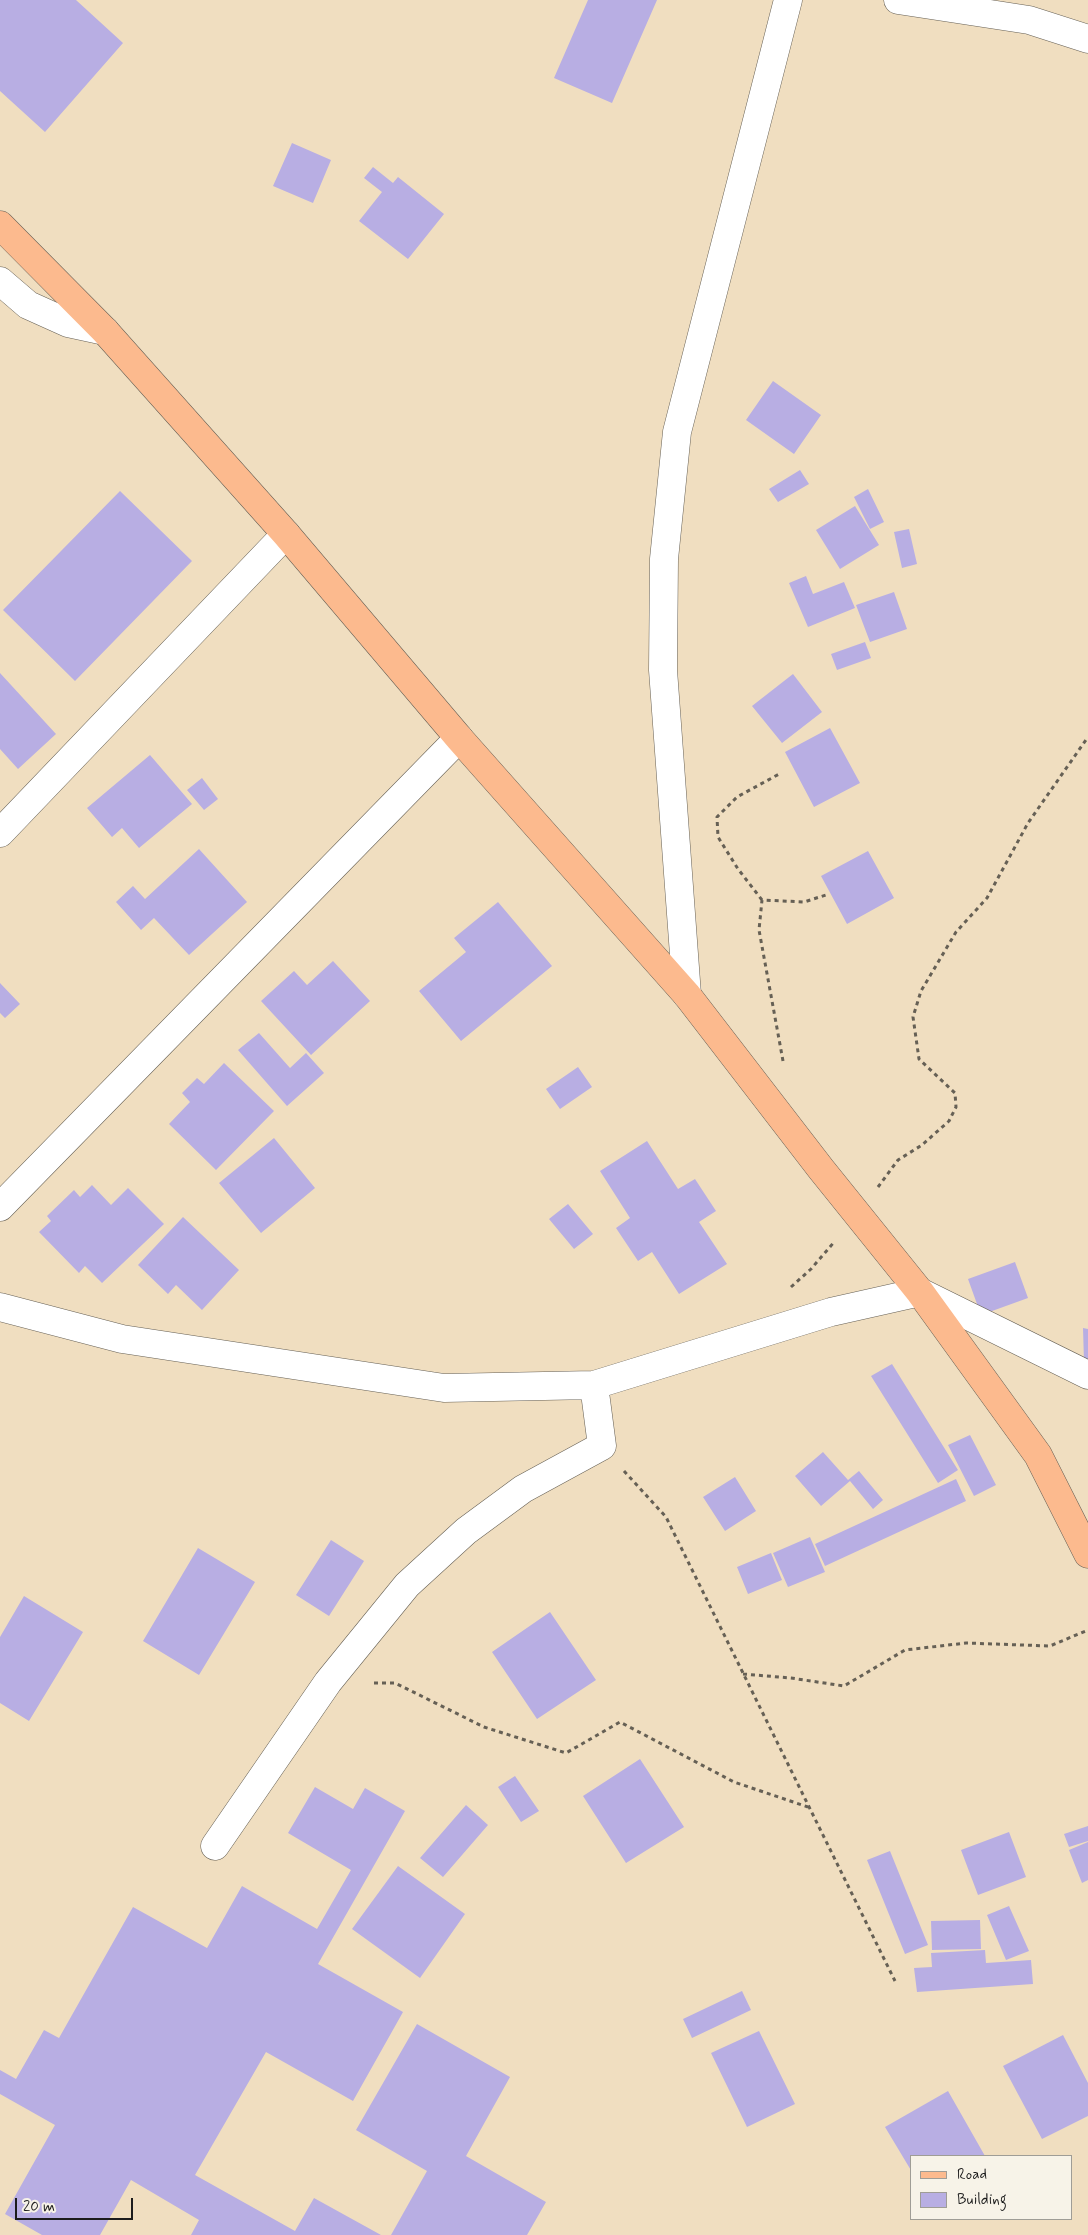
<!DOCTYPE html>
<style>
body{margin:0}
#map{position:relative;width:1088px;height:2235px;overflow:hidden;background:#f0dec0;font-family:Mynerve,sans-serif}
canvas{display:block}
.legend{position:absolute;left:910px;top:2155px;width:162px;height:65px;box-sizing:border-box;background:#f7f3e8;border:1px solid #9f9d96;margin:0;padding:6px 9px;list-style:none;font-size:15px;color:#1c1c1c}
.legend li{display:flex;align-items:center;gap:10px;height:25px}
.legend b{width:25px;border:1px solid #9f9d96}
.scale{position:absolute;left:15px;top:2198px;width:118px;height:22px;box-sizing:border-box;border:2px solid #1c1c1c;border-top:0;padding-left:6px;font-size:15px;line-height:18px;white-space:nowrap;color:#1c1c1c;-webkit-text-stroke:4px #f7f3e8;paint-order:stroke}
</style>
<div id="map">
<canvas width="1088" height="2235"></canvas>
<ul class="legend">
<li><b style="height:6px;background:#fcba8e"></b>Road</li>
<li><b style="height:14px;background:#b8aee3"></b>Building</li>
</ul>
<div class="scale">20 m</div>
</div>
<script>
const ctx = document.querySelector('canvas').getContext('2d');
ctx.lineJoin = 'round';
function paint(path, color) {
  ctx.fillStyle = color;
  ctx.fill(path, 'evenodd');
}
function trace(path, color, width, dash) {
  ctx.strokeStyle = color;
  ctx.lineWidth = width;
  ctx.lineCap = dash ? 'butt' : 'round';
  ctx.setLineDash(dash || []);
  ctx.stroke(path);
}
paint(new Path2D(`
 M0,0H76L123,43L45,132L0,91Z
 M588,0H657L612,103L554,78Z
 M292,143L331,160L313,203L273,186Z
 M373,167L393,183L398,177L444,214L408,259L359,221L382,192L364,178Z
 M773,381L821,415L794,454L746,420Z
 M800,470L809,484L778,502L769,489Z
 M868,489L884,522L870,529L854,497Z
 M120,491L192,561L75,681L3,610Z
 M855,506L879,545L840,569L816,530Z
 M909,529L917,564L902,568L894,532Z
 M806,576L813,594L844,582L855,608L808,627L789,583Z
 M894,592L907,629L870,642L856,605Z
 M865,642L871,658L837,670L831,654Z
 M0,673L56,734L18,769L0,749Z
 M793,674L822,712L782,743L752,706Z
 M830,728L860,783L814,807L785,752Z
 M150,755L192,804L139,848L122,828L112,837L87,808Z
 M202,778L218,799L204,810L187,790Z
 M199,849L247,902L189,955L154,918L141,930L116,902L133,886L145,899Z
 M868,851L894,898L847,924L821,876Z
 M498,902L552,966L461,1041L419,991L466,952L454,938Z
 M333,961L370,1001L311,1055L261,1001L294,971L307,985Z
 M0,983L20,1004L5,1018L0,1013Z
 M259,1033L290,1068L306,1053L324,1073L287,1106L238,1050Z
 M224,1063L274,1111L216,1170L169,1124L190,1102L182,1093L197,1078L204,1084Z
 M578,1067L592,1087L560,1109L546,1089Z
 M274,1138L315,1188L261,1233L219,1183Z
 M647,1141L678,1189L695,1179L716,1211L699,1222L727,1264L679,1294L652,1252L638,1261L616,1228L630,1218L600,1171Z
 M92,1185L111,1205L128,1188L164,1224L102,1283L85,1266L79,1273L39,1232L51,1221L47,1216L74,1190L80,1197Z
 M568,1204L593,1234L574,1249L549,1219Z
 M183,1217L239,1270L202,1310L176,1285L168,1294L138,1265Z
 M1015,1262L1028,1298L981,1315L968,1279Z
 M1083,1328L1088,1329V1363L1084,1362Z
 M892,1364L958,1470L938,1483L871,1376Z
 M970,1435L996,1485L974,1496L948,1445Z
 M823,1452L848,1480L859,1471L883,1500L873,1509L850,1481L821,1506L795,1476Z
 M735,1477L756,1511L725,1531L703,1497Z
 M956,1479L966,1501L825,1566L815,1544Z
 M810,1537L825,1572L788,1587L773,1553Z
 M331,1540L364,1561L329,1616L296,1595Z
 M198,1548L255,1582L199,1675L143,1641Z
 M771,1553L782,1580L748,1594L737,1567Z
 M24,1596L83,1632L29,1721L0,1703V1637Z
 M550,1612L596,1680L537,1719L492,1652Z
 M640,1759L684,1827L626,1863L583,1796Z
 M515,1776L539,1811L521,1822L498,1787Z
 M315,1787L353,1809L365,1788L405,1811L318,1964L403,2012L353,2101L266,2052L195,2175L295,2231L314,2198L381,2235H191L199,2220L131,2180L100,2235H42L5,2214L55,2125L0,2094V2070L16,2079L44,2030L59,2038L133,1907L207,1948L242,1886L317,1929L351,1870L288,1833Z
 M466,1805L488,1825L443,1877L420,1858Z
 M1088,1826V1841L1069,1847L1064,1834Z
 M1009,1832L1026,1877L978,1895L961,1850Z
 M1088,1842V1880L1082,1883L1069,1850Z
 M890,1851L928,1945L905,1954L867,1860Z
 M398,1866L465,1914L420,1978L352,1929Z
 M1009,1906L1029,1951L1006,1960L987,1915Z
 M980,1920L981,1949L932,1950L931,1921Z
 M985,1950L986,1963L1031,1960L1033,1984L917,1992L914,1968L932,1967L931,1953Z
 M742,1991L751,2010L692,2038L683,2019Z
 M417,2024L510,2077L466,2156L546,2202L527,2235H391L427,2171L356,2130Z
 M759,2031L795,2104L747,2127L711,2053Z
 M1063,2035L1088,2083V2116L1042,2139L1003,2066Z
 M948,2091L985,2156H912V2172L885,2127Z`), '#b8aee3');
const minor = new Path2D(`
 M898,0L1029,20L1088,39
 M0,281L28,305L68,323L105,331
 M0,833L286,534
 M687,995L663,670L664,559L677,432L788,0
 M0,1207L459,738
 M0,1307L122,1339L444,1388L594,1385L831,1312L920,1292L1088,1375
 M215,1846L328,1682L407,1585L466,1531L523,1489L602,1446L594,1385`);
const primary = new Path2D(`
 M0,225L105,331L286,534L459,738L687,995L821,1169L920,1292L1038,1455L1088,1554`);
trace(minor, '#666055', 29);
trace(primary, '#666055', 29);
trace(new Path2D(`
 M762,900L738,869L718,837L717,817L737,797L781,773
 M783,1061L759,930L762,900L804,902L829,894
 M878,1187L898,1160L922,1145L949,1121L956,1107L955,1093L919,1059L913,1017L921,991L956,932L987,898L1028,823L1088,737
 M791,1287L811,1269L835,1241
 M624,1471L666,1517L895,1981
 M743,1674L791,1678L844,1686L905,1650L966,1643L1050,1646L1088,1630
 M374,1683H395L484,1727L566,1753L620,1722L734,1782L808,1807`), '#666055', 3, [4, 4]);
trace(minor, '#fff', 28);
trace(primary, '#fcba8e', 28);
</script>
